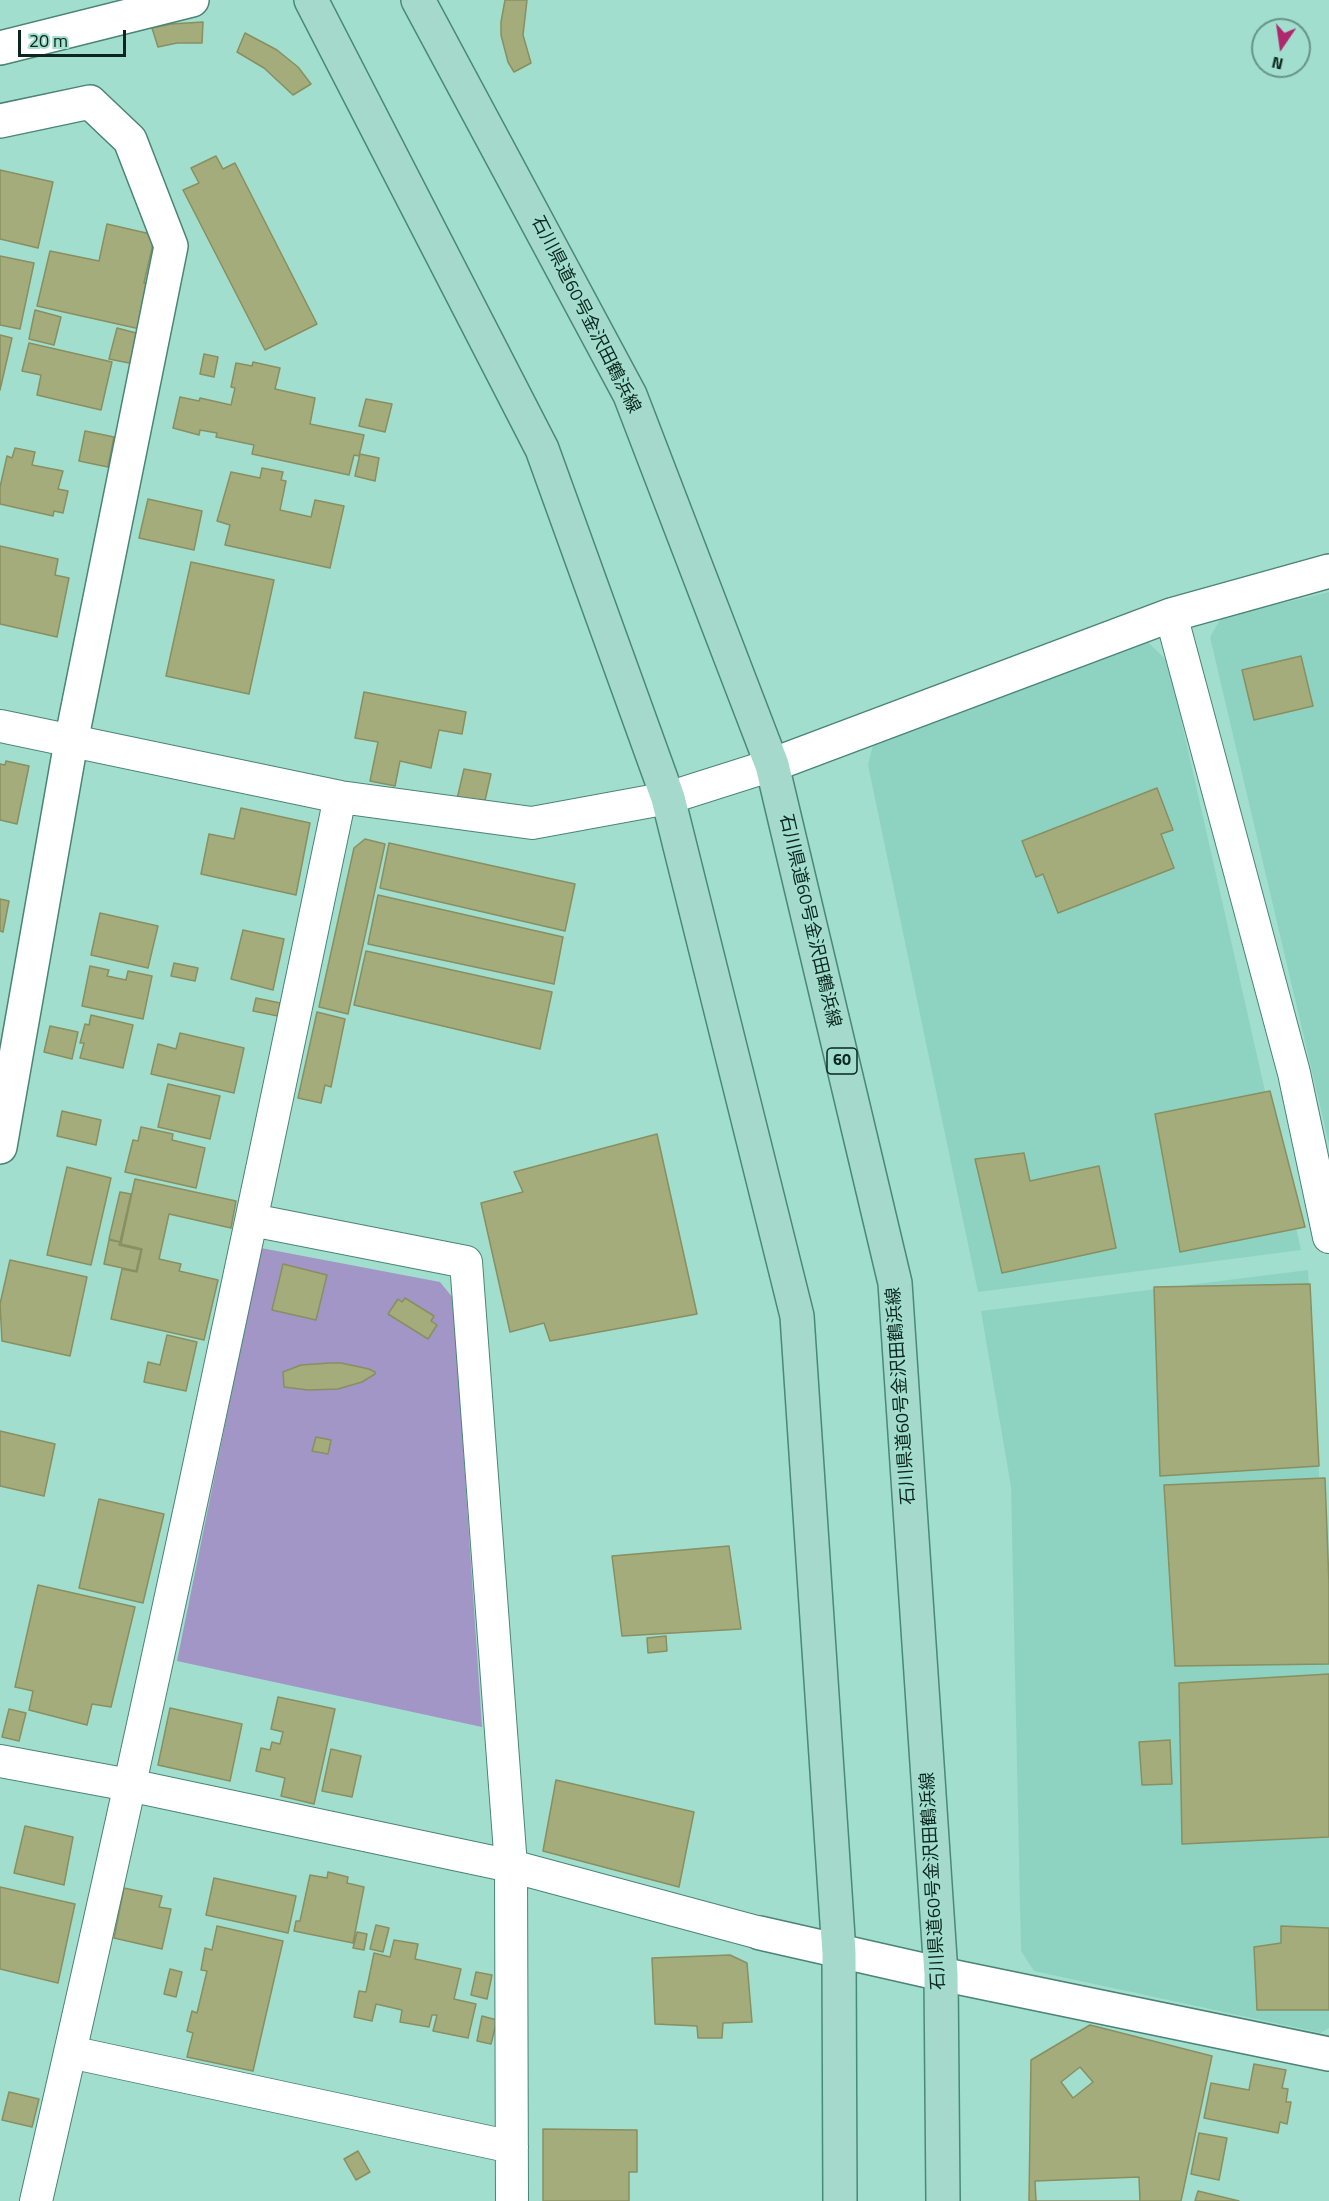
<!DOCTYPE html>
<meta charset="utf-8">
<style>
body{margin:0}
#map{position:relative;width:1329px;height:2201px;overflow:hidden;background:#a2decd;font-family:"Titillium Web",sans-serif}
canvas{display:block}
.north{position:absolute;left:1251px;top:18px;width:60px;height:60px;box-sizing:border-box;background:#a2decd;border:2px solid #669487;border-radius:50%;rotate:193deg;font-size:16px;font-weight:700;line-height:24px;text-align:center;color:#0d251f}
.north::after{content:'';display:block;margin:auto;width:21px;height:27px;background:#af286d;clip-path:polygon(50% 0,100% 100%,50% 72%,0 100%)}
.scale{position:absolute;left:18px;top:30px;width:108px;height:27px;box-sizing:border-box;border:3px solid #0d251f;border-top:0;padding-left:8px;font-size:18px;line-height:21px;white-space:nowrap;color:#0d251f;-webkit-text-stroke:4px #a2decd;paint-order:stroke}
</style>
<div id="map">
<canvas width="1329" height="2201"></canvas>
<div class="north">N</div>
<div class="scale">20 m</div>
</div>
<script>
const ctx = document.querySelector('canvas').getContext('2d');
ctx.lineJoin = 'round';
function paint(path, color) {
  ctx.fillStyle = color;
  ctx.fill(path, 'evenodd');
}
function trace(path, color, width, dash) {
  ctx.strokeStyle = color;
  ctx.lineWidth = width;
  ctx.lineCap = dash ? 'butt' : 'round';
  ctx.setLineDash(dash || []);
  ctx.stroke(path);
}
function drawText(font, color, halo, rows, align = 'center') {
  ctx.font = font + ' "Titillium Web","Noto Sans JP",sans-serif';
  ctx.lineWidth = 4.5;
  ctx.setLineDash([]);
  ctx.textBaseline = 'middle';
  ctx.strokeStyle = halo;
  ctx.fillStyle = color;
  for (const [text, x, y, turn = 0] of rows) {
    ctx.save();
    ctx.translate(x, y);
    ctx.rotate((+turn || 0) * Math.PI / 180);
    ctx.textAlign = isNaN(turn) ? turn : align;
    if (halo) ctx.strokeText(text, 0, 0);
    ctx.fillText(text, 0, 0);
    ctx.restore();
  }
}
paint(new Path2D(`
 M1329,592V1144L1210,637L1221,618Z
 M1142,636L1168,662L1301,1250L978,1292L868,765L874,741Z
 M1308,1270L1329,1662V2028L1321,2033L1034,1971L1021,1951L1011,1487L981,1311Z`), '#8ed3c1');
paint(new Path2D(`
 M261,1248L440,1282L453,1298L482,1727L177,1661Z`), '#a196c6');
const building = new Path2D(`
 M505,0H527L523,35L531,63L514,72L508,62L501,35V22Z
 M203,22L202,43H177L158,47L152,28L171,24Z
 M245,33L277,50L298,67L311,84L293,95L264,68L237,52Z
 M216,156L223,169L235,163L317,324L265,350L183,190L199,183L191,168Z
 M0,170L53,182L38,248L0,239Z
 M107,224L155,235L144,283L150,284L140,329L37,306L50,251L99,261Z
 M0,256L34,263L20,329L0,325Z
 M35,310L61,317L54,345L29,339Z
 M117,328L140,334L134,364L109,359Z
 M0,335L12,338L0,390Z
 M29,343L112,362L101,410L37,395L41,375L22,371Z
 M204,354L218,357L214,377L200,374Z
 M253,362L280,368L275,389L315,398L310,424L364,435L359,456L354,455L349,475L252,454L254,445L216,437L217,433L200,430L199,435L173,428L180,397L199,401L200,398L231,405L235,388L231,387L236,363L252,366Z
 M366,399L392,404L385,432L359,426Z
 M85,431L114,437L108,467L79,461Z
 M15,448L35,452L32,465L63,471L58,489L68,491L63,513L54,511L53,516L0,504V487L7,456L12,458Z
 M360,454L379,458L375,481L355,476Z
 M262,468L283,472L281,480L286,481L280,510L311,517L315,500L344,506L330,568L225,545L230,525L217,521L231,472L260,478Z
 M148,499L202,511L194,550L139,538Z
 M0,546L58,559L55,575L69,578L57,637L0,624Z
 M191,562L274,580L249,694L166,676Z
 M1301,656L1313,706L1254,720L1242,670Z
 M364,692L466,712L462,734L439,730L431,768L400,761L395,786L370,781L378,742L355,738Z
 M6,761L29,766L17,824L0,820V764L5,765Z
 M464,769L491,774L484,805L457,799Z
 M1157,788L1173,830L1161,834L1174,868L1058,913L1043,874L1036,877L1022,841Z
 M241,808L310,823L296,895L201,874L209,834L234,839Z
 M365,839L385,844L348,1014L319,1007L354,848Z
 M389,843L575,884L565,931L380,888Z
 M378,895L563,937L554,984L368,944Z
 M0,899L9,901L3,932L0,931Z
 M100,913L158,926L148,968L91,955Z
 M243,930L284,939L273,990L231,979Z
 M366,951L552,992L540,1049L354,1005Z
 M174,963L198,968L195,981L171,976Z
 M90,966L109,970L107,976L126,980L128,971L152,976L143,1019L82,1006Z
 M256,998L280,1003L278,1016L253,1011Z
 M317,1012L345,1019L331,1087L325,1085L321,1103L298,1098Z
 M91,1015L133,1025L123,1068L80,1058L84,1043H80L85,1024L89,1025Z
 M50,1026L78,1032L72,1059L44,1052Z
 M180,1033L244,1048L234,1093L151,1074L158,1044L176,1049Z
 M168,1084L220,1096L210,1139L158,1127Z
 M1270,1091L1305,1227L1180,1252L1155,1114Z
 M62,1111L101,1120L96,1145L57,1136Z
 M141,1127L173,1134L172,1140L205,1148L196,1188L125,1172L133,1140L138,1141Z
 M657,1134L697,1314L550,1341L544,1323L510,1332L481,1203L523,1192L514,1172Z
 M1024,1153L1030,1181L1099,1166L1116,1248L1002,1273L975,1159Z
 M67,1167L111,1178L91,1265L47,1255Z
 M135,1179L236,1201L231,1228L169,1214L159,1259L181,1264L179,1271L218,1280L204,1340L111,1319L122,1269L137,1272L142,1249L121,1244Z
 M120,1192L131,1194L120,1242L109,1239Z
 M109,1240L120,1242L119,1245L141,1250L136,1271L104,1264Z
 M10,1260L87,1277L70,1356L2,1341L0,1304Z
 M283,1264L327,1275L316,1320L272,1310Z
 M1310,1284L1319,1466L1160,1476L1154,1287Z
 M405,1298L434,1316L431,1321L437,1325L428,1339L388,1314L398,1299L402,1302Z
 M167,1335L197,1342L186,1391L144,1382L148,1362L160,1365Z
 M330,1363H341L369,1369L375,1372V1374L362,1382L338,1389L308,1390L284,1387L283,1372L301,1365Z
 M0,1431L55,1444L44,1496L0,1486Z
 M316,1437L331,1440L328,1454L312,1451Z
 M1325,1478L1329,1584V1664L1175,1666L1164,1485Z
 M99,1499L164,1514L143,1603L79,1588Z
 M729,1546L741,1629L622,1636L612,1556Z
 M38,1585L135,1607L111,1707L92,1704L87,1725L29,1710L33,1691L15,1687Z
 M666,1636L667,1651L648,1653L647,1638Z
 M1329,1674V1837L1182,1844L1179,1683Z
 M278,1697L335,1709L314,1804L281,1796L285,1778L256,1771L261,1748L270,1750L272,1742L280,1744L283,1732L271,1729Z
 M170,1708L242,1724L230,1781L158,1765Z
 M9,1709L26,1713L19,1741L2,1737Z
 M1170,1740L1172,1784L1142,1785L1139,1742Z
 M331,1749L361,1756L352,1797L322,1791Z
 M556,1780L694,1812L679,1887L543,1851Z
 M25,1826L73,1837L64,1885L14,1873Z
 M328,1872L348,1877L347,1883L364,1887L353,1943L294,1931L296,1921H300L310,1875L327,1878Z
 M214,1878L296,1896L288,1933L206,1915Z
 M0,1887L75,1904L58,1983L0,1969Z
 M124,1888L162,1896L159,1907L171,1909L162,1949L114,1938Z
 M376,1925L389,1928L383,1952L370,1949Z
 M217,1926L283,1941L253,2071L187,2057L193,2033L187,2031L192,2011L197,2013L207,1971L201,1970L205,1948L212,1950Z
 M1281,1926L1329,1928V2010H1257L1254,1947L1281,1943Z
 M357,1932L367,1934L364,1950L353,1948Z
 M394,1940L418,1944L415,1959L461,1969L454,1999L476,2004L468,2038L433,2031L437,2015H432L429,2027L400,2022L402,2010L376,2004L372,2021L354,2017L359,1991L366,1992L374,1953L390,1957Z
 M730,1955L747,1963L752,2022L723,2023L722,2038H698L697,2026L655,2024L652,1958Z
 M170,1969L182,1972L176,1997L164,1994Z
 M476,1972L492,1975L487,1999L471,1995Z
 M482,2016L497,2020L491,2044L477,2041Z
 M1090,2025L1212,2056L1181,2201H1029L1031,2060Z
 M1254,2064L1286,2070L1282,2088L1288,2089L1286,2102H1291L1287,2124L1280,2122L1278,2133L1204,2118L1211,2083L1249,2090Z
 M1080,2067L1093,2082L1073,2098L1061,2082Z
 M9,2092L39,2099L32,2127L2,2120Z
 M543,2129L637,2130V2172H629V2201H543Z
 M1199,2133L1227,2138L1219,2180L1191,2174Z
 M358,2151L370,2172L356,2180L344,2159Z
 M1139,2177L1140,2201H1036L1035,2181Z
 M1198,2191L1239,2201H1195Z`);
paint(building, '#a5ac7c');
trace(building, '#888f60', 1.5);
const minor = new Path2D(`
 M1171,615L1294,1073L1329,1237
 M0,726L340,797L532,823L668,798L772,765
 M252,1220L466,1262L511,1866L512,2201
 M0,1761L129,1785L511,1866L760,1933
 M70,2052L512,2147
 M36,2201C144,1734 242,1266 340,797`);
const tertiary = new Path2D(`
 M0,48L192,0
 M0,121L90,102L130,140L171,246L71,742L0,1147
 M772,765L1171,615L1329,571
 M760,1933L941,1974L1329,2054`);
const primary = new Path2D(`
 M311,0L542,449L668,798L797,1316L839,1953L840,2201
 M418,0L630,395L772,765L895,1283L941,1974L943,2201`);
trace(minor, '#4a8475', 34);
trace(tertiary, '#4a8475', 36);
trace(primary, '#488a79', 36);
trace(minor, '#fff', 32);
trace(tertiary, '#fff', 33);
trace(primary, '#a4d9cb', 33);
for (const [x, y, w] of [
 [842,1061,30]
]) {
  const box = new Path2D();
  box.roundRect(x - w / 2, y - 13, w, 26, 4.5);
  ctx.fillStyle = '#a2decd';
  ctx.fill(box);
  trace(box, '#0d251f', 1.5);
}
drawText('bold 16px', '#0d251f', null, [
 ["60",842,1061]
]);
drawText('18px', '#0d251f', '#a2decd', [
 ["石川県道60号金沢田鶴浜線",585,315,63],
 ["石川県道60号金沢田鶴浜線",809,921,77],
 ["石川県道60号金沢田鶴浜線",902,1396,-94],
 ["石川県道60号金沢田鶴浜線",934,1881,-93]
]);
</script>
